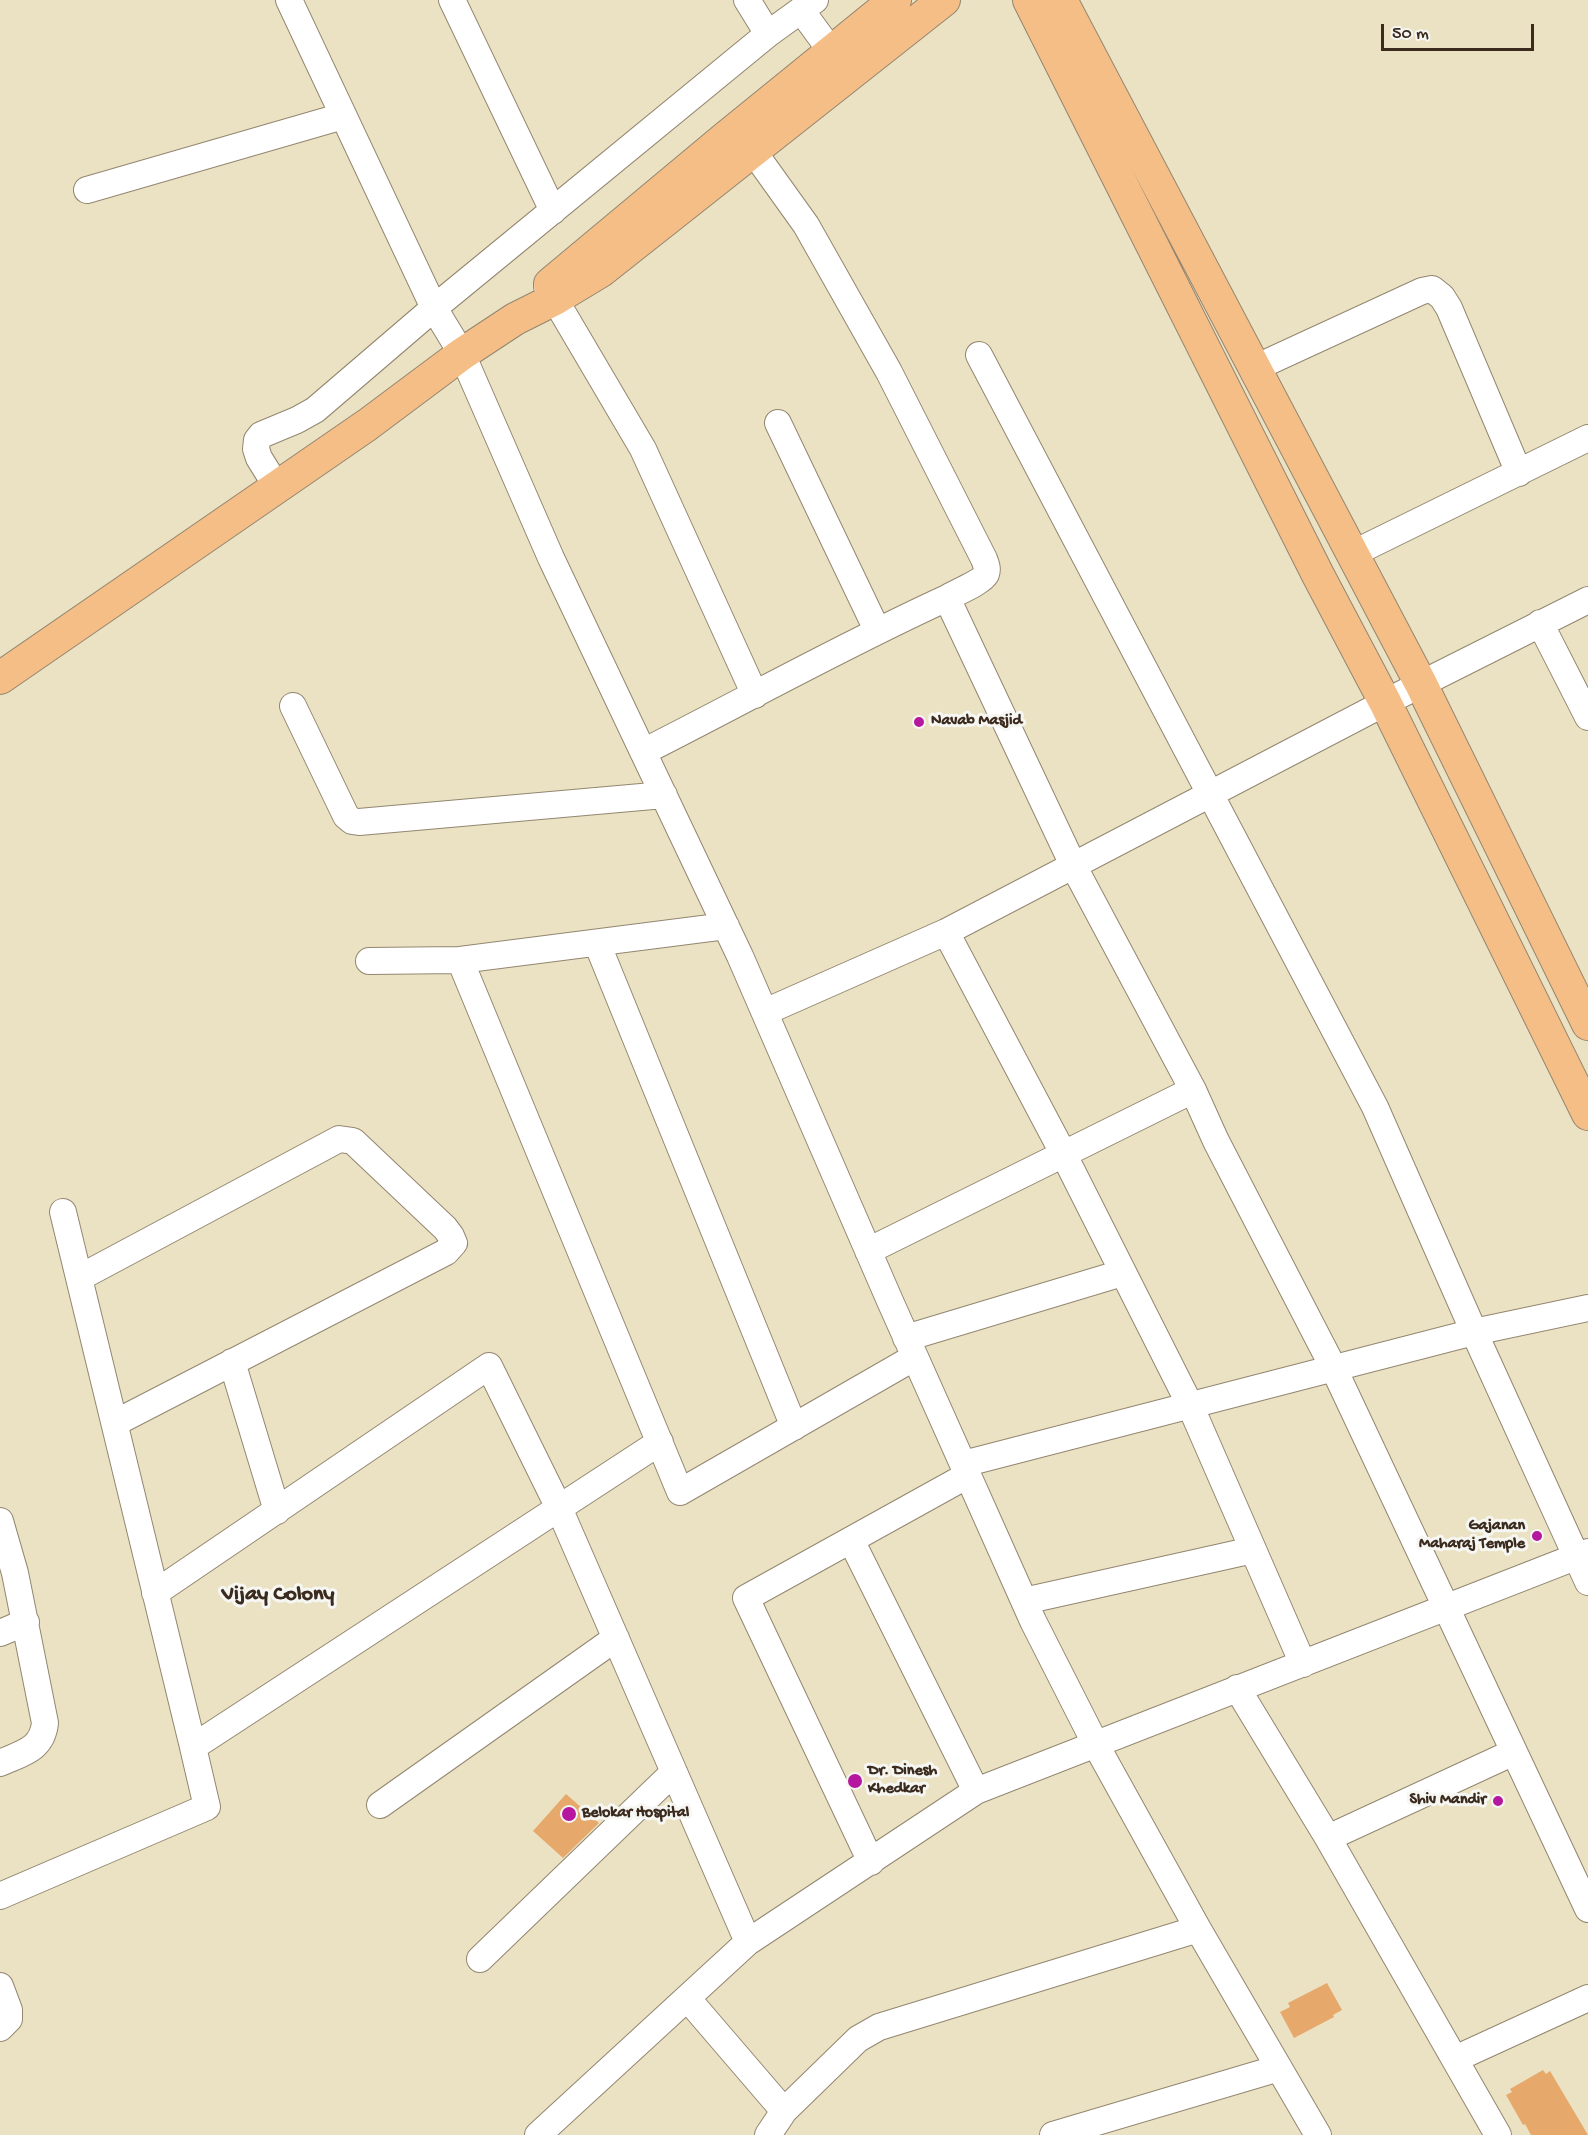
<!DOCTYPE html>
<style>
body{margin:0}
#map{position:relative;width:1588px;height:2135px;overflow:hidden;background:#ebe2c3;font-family:"Gochi Hand",sans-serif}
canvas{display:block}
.scale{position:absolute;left:1381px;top:24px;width:153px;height:27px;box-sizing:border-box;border:3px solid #3b2a1e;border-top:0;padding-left:8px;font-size:18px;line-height:21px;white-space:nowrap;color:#3b2a1e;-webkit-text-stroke:4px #f6f6f2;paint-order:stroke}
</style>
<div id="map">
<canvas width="1588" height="2135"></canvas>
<div class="scale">50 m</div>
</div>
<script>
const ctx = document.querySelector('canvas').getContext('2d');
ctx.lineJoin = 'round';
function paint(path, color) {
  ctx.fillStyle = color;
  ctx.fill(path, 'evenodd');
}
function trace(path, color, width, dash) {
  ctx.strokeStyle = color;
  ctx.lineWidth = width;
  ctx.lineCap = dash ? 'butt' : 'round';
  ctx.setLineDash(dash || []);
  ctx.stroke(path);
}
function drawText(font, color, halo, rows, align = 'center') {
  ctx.font = font + ' "Gochi Hand",sans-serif';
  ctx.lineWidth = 6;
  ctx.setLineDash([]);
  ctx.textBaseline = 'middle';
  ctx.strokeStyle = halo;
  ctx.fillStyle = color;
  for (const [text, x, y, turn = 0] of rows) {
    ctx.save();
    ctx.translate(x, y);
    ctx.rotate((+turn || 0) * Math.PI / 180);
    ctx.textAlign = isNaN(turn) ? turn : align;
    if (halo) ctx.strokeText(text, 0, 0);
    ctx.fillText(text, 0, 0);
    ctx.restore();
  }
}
paint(new Path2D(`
 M566,1794L599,1823L563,1858L533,1831Z
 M1327,1983L1342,2010L1333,2015L1334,2017L1294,2038L1280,2012L1290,2007L1288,2003Z
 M1543,2070L1546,2074L1550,2071L1588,2135H1531L1525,2124L1523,2125L1506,2095L1512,2092L1510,2089Z`), '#e7a86b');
const minor = new Path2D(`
 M289,0L434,308L462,354L551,558L740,956L890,1301L1033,1621L1096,1745L1198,1929L1318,2135
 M452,0L553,211
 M747,0L768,34
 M801,10L831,51
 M753,151L806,225L889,372L984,559C986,564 988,569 986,574C982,582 955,593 947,598
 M87,190L343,116
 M547,286L643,449L755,695
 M979,355L1375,1107L1474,1332L1588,1582
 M1255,368L1422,291L1432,289L1442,297L1449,308L1519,473
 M778,423L877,630
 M277,487L259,458L256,449L257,440L261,435L297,420L315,410L434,308L768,34L815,0
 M1352,554L1588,438
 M1540,623L1588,717
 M293,706L346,816L352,821L359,822L664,795
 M643,752C744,701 844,645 947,598L1073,865L1193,1090L1216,1141L1334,1369L1588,1909
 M726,926L460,960L680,1492L915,1357
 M946,932L1421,684L1588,600
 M597,943L794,1427
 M369,961L460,960
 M765,1012L946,932L1063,1153L1190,1405L1303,1664
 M63,1212L193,1747L660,1442
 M868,1251L1193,1090
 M79,1278L339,1139L353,1141L445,1228L451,1236L454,1243L446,1252L115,1423
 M906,1338L1122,1273
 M232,1362L277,1511
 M963,1464L1474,1332L1588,1308
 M0,1521L15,1573L45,1723C42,1750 22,1753 0,1763
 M851,1540L976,1791
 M155,1593L489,1366L559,1508L748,1942
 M1024,1601L1253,1550
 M0,1633L26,1622
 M1237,1688L1328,1838L1498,2135
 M380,1805L616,1638
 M1328,1838L1514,1752
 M871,1862L746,1598L968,1475
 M0,1896L207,1807L193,1747
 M480,1959L674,1772
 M0,1986L9,2010V2019L0,2028
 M687,1998L784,2111L768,2135
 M1455,2059L1588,1998
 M784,2111L858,2039L879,2027L1198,1929
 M538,2135L748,1942L976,1791L1588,1552
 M1053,2135L1279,2068`);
const major = new Path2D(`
 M1029,0L1318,575L1385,702L1588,1114
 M1061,0L1421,684L1588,1024
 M550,284L725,138L895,0
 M0,678L367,425L462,354L515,319L553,300L601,271L944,0`);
trace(minor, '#938670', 28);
trace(major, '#938670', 34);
trace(minor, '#fff', 26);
trace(major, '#f6be87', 32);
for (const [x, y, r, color] of [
 [919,722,6,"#b5179e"],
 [1537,1536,6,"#b5179e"],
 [855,1781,8,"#b5179e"],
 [1498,1801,6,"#b5179e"],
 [569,1814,8,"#b5179e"]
]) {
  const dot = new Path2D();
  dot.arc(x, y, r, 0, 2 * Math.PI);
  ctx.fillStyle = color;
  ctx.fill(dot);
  trace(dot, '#f6f6f2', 2);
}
drawText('bold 16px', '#3b2a1e', '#f6f6f2', [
 ["Navab Masjid",931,722],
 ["Gajanan",1525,1527,"right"],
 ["Maharaj Temple",1525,1545,"right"],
 ["Dr. Dinesh",868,1772],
 ["Khedkar",868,1790],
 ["Shiv Mandir",1486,1801,"right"],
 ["Belokar Hospital",582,1814]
], 'left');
drawText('bold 22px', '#3b2a1e', '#f6f6f2', [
 ["Vijay Colony",278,1596]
]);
</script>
